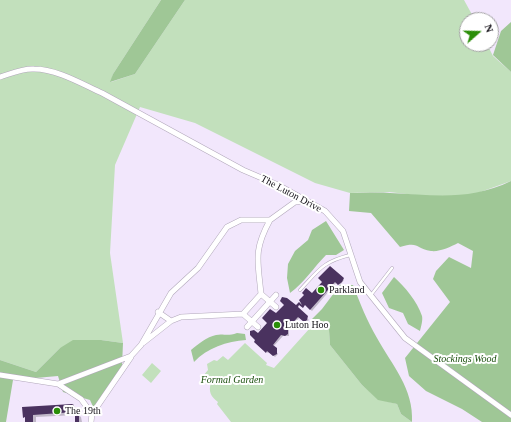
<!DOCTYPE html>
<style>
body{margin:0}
#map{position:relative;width:511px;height:422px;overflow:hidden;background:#f2e7fc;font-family:"Times New Roman",serif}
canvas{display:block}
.north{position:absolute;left:459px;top:12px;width:40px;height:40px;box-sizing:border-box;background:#fff;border:1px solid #a2a1a3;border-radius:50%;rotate:70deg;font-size:11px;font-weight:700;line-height:16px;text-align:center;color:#16131a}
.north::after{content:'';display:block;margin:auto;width:14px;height:18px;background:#2a8e08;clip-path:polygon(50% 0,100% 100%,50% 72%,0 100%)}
</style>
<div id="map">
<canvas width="511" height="422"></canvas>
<div class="north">N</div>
</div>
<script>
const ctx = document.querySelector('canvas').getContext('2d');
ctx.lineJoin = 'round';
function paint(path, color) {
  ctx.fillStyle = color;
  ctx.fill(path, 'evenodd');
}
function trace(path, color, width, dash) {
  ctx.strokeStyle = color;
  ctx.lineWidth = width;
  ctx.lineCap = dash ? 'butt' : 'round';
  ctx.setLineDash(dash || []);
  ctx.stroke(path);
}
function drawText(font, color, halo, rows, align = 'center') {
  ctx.font = font + ' "Times New Roman",serif';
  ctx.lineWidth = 4;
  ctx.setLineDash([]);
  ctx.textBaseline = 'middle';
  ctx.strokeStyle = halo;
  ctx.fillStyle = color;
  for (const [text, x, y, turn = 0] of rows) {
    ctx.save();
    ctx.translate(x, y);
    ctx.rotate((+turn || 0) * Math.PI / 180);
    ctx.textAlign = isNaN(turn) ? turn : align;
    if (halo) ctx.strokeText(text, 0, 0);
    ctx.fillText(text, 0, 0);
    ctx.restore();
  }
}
paint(new Path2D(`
 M0,0H161L113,74L111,82L135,74L185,0H464L475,20H467V44H487L493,56L511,72V181L472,195L433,197L389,192L350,193L315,183L195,123L140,107L115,165L110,253L123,343L101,340L60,348L36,372L0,360Z
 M322,323L329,330L330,345L362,385L378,399L397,404L401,414L412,422H231L217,404L218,402C211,397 208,391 211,383L203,376L208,370L207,364L214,360L217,361L223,356L228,360L245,343L267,363L266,365L274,368L310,328Z
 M152,363L161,371L151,383L142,375Z`), '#c2e0bc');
paint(new Path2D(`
 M161,0H185L135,74L110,82L113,74Z
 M511,22V72L493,55L501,31Z
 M511,181V422H482L462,409L426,391L409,376L405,358L450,302L433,279L436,271L449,257L471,268L473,251L458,243C450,247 440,252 431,251C415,249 420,241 400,247L371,213L349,211L350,193C364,193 377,192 390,193C434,195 470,201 511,181Z
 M326,221L344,250L336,255H326C314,267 304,283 290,293L287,278L288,264L295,251L308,240L312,230Z
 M394,277C405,287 417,301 422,316C423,320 421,327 420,331L408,324L403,313L389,308L382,293Z
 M340,285H353C360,303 367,321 377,338C392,365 414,389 412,422L401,414L397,404L378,400L362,385L330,345L329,330L322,323L314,322L312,319L322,309Z
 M237,333L245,334L246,340C227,341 207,348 194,362L191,350C198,344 207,337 216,335C224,333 226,337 237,333Z
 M73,340H101L123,343L122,366L95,411L90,400L63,392L58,376L13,380L6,422H0V360L36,372L60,348Z`), '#9fc796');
paint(new Path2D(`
 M330,267L344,280L340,285L337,282L312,311L300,300L313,295L324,282Z
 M286,298L309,320L306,322L300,317L289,329V336H283L273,347L278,354L275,357L269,352L268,353L256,343L259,335L285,305Z
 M74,406L77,409V414L81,417L82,422H76V415L36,417V422H26L23,408Z`), '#0003');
paint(new Path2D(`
 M330,266L344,278L342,282L338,285L335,282L310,310L305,305L303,308L299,305L298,307L308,316L307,320L304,322L298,317L288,328V334L285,336L281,335L273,345L277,348V354L273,356L267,351L266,353L254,342L255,340L250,335V331L254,330L258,333L267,323L262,318L270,309L276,313L284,305L280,301L282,297L287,298L296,305L299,302L302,305L299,300L304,295L302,293L306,288L312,293L322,282L318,278Z
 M72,404L74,405V412L33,415V422H25V417L23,418L22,407Z
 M75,413H79V422H75Z`), '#4a325f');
const lane = new Path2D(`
 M300,290C319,270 322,262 350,255
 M371,295L392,268`);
const street = new Path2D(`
 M0,77C10,74 23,68 34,69C57,69 82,84 102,93L243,170L278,185L325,211L343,231L360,282L405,338L511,415
 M270,220C253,251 258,261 261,294L276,307
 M158,312L171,321
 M243,314L261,294
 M247,327L276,295
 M143,343L171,321L181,317L243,314L258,327
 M0,375L58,384L81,399L92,414L91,422
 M58,384L131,356L141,345L171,293L198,268L227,227L241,220H270L295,202L305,201
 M92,414L131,357`);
trace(lane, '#b1a7ba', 3.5);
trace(street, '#b1a7ba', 6);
trace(lane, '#fff', 2.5);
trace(street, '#fff', 5);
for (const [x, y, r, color] of [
 [321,290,4,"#2a8e08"],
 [277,325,4,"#2a8e08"],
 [57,411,4,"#2a8e08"]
]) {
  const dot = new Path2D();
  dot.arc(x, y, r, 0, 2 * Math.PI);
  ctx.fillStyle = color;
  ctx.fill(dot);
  trace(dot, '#fff', 1.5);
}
drawText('10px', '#16131a', '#fff', [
 ["The Luton Drive",291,194,28]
]);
drawText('10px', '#16131a', '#fff', [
 ["Parkland",329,290],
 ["Luton Hoo",285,325],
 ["The 19th",65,411]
], 'left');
drawText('italic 10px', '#1a4f0d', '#fff', [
 ["Stockings Wood",465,359],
 ["Formal Garden",232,380]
]);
</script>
